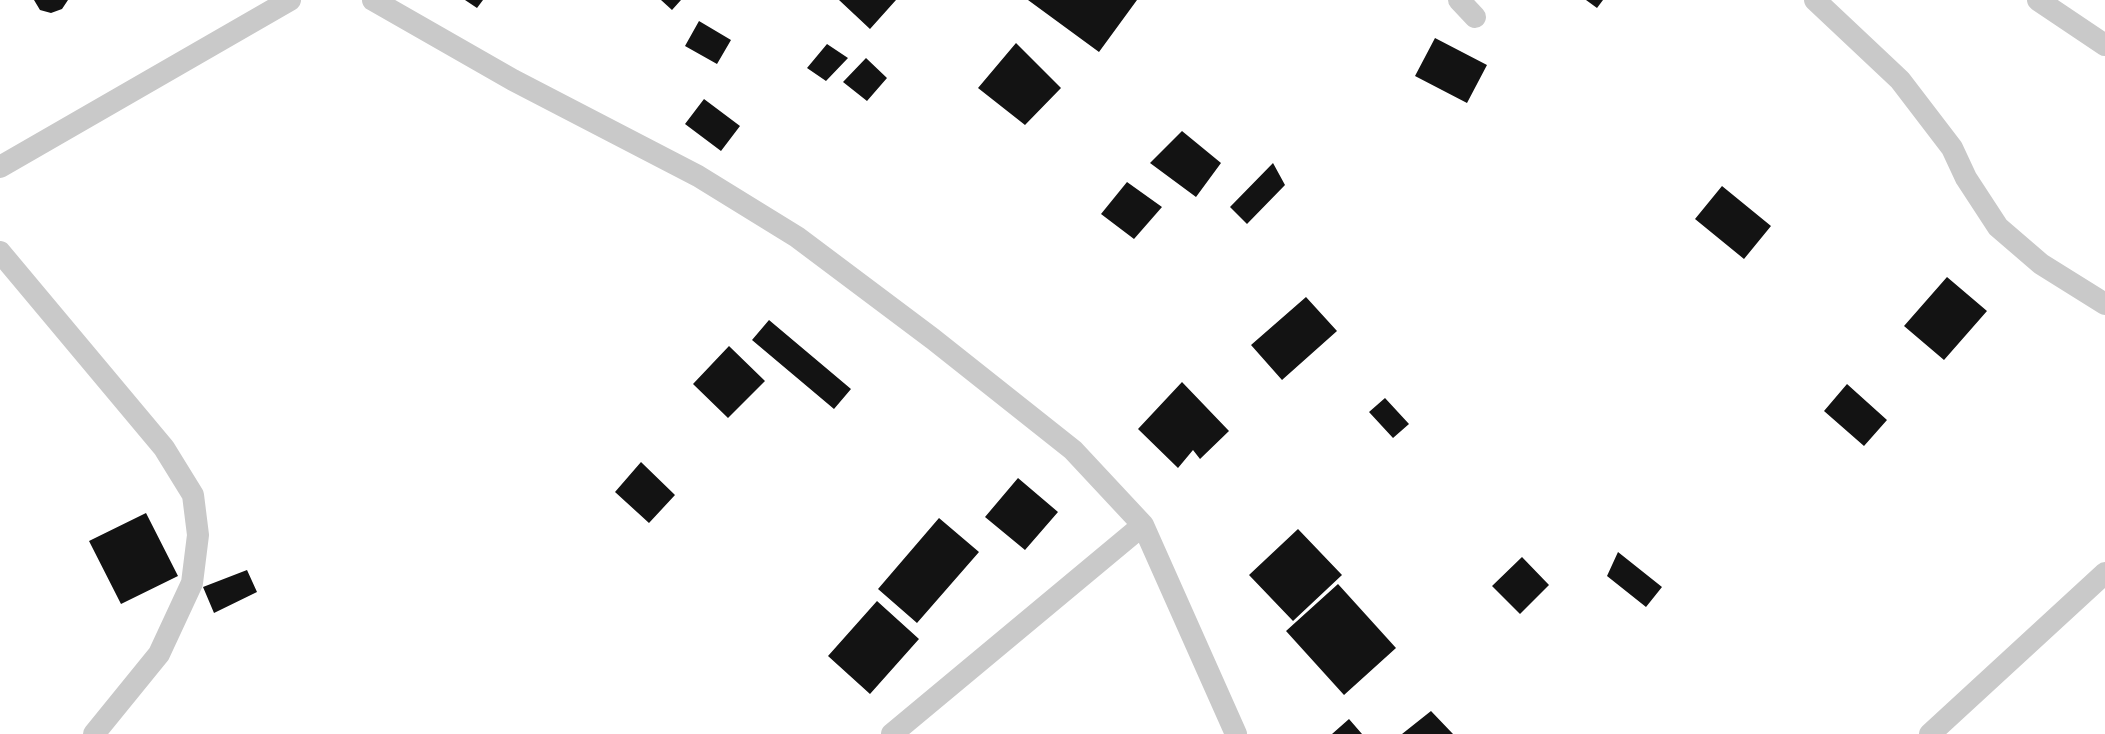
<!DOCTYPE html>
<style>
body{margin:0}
canvas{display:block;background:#fff}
</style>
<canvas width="2105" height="734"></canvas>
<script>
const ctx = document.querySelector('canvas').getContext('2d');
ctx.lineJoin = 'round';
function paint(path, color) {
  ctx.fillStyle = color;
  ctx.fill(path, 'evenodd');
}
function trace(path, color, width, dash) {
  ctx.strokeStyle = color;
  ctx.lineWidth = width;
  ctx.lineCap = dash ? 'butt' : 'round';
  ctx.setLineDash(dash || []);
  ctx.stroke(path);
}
paint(new Path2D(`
 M34,0H68L62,9L51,13L40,10Z
 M465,0H483L477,8Z
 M661,0H681L672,10Z
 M839,0H896L870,29Z
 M1028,0H1137L1099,52Z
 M1586,0H1603L1597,8Z
 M699,21L731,40L717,64L685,46Z
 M1435,38L1487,65L1467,103L1415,76Z
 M1016,43L1061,88L1025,125L978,88Z
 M827,44L848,58L826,81L807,68Z
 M866,58L887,78L867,101L843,82Z
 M704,99L740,126L721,151L685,124Z
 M1182,131L1221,163L1196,197L1150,163Z
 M1273,163L1285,185L1247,224L1230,207Z
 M1127,182L1162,207L1134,239L1101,214Z
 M1722,186L1771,226L1744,259L1695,219Z
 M1947,277L1987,311L1944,360L1904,326Z
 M1306,297L1337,331L1282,380L1251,345Z
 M769,320L851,389L834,409L752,340Z
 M729,346L765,381L728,418L693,384Z
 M1182,382L1229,431L1200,459L1193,450L1178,468L1138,429Z
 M1847,384L1887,420L1864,446L1824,411Z
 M1385,398L1409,424L1393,438L1369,412Z
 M641,462L675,495L649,523L615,492Z
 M1018,478L1058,512L1025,550L985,517Z
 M146,513L178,576L121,604L89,541Z
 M939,518L979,552L917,623L878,589Z
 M1298,529L1342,575L1293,621L1249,575Z
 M1618,552L1662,587L1646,607L1607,576Z
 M1522,557L1549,585L1520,614L1492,586Z
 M247,570L257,592L214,613L203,587Z
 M1338,584L1396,648L1344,695L1286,631Z
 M877,601L919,639L870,694L828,656Z
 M1431,711L1453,734H1402Z
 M1349,719L1362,734H1332Z`), '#131313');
trace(new Path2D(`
 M373,0L513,80L698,176L797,237L933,339L1073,450L1143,525L1236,734
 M1459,0L1475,17
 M1815,0L1900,80L1952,148L1966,178L1998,227L2041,264L2105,304
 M2038,0L2105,45
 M0,167L290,0
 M0,252L164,448L193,495L198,535L192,583L159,654L94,734
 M892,734L1143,525
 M1930,734L2105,573`), '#c9c9c9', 22);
</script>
